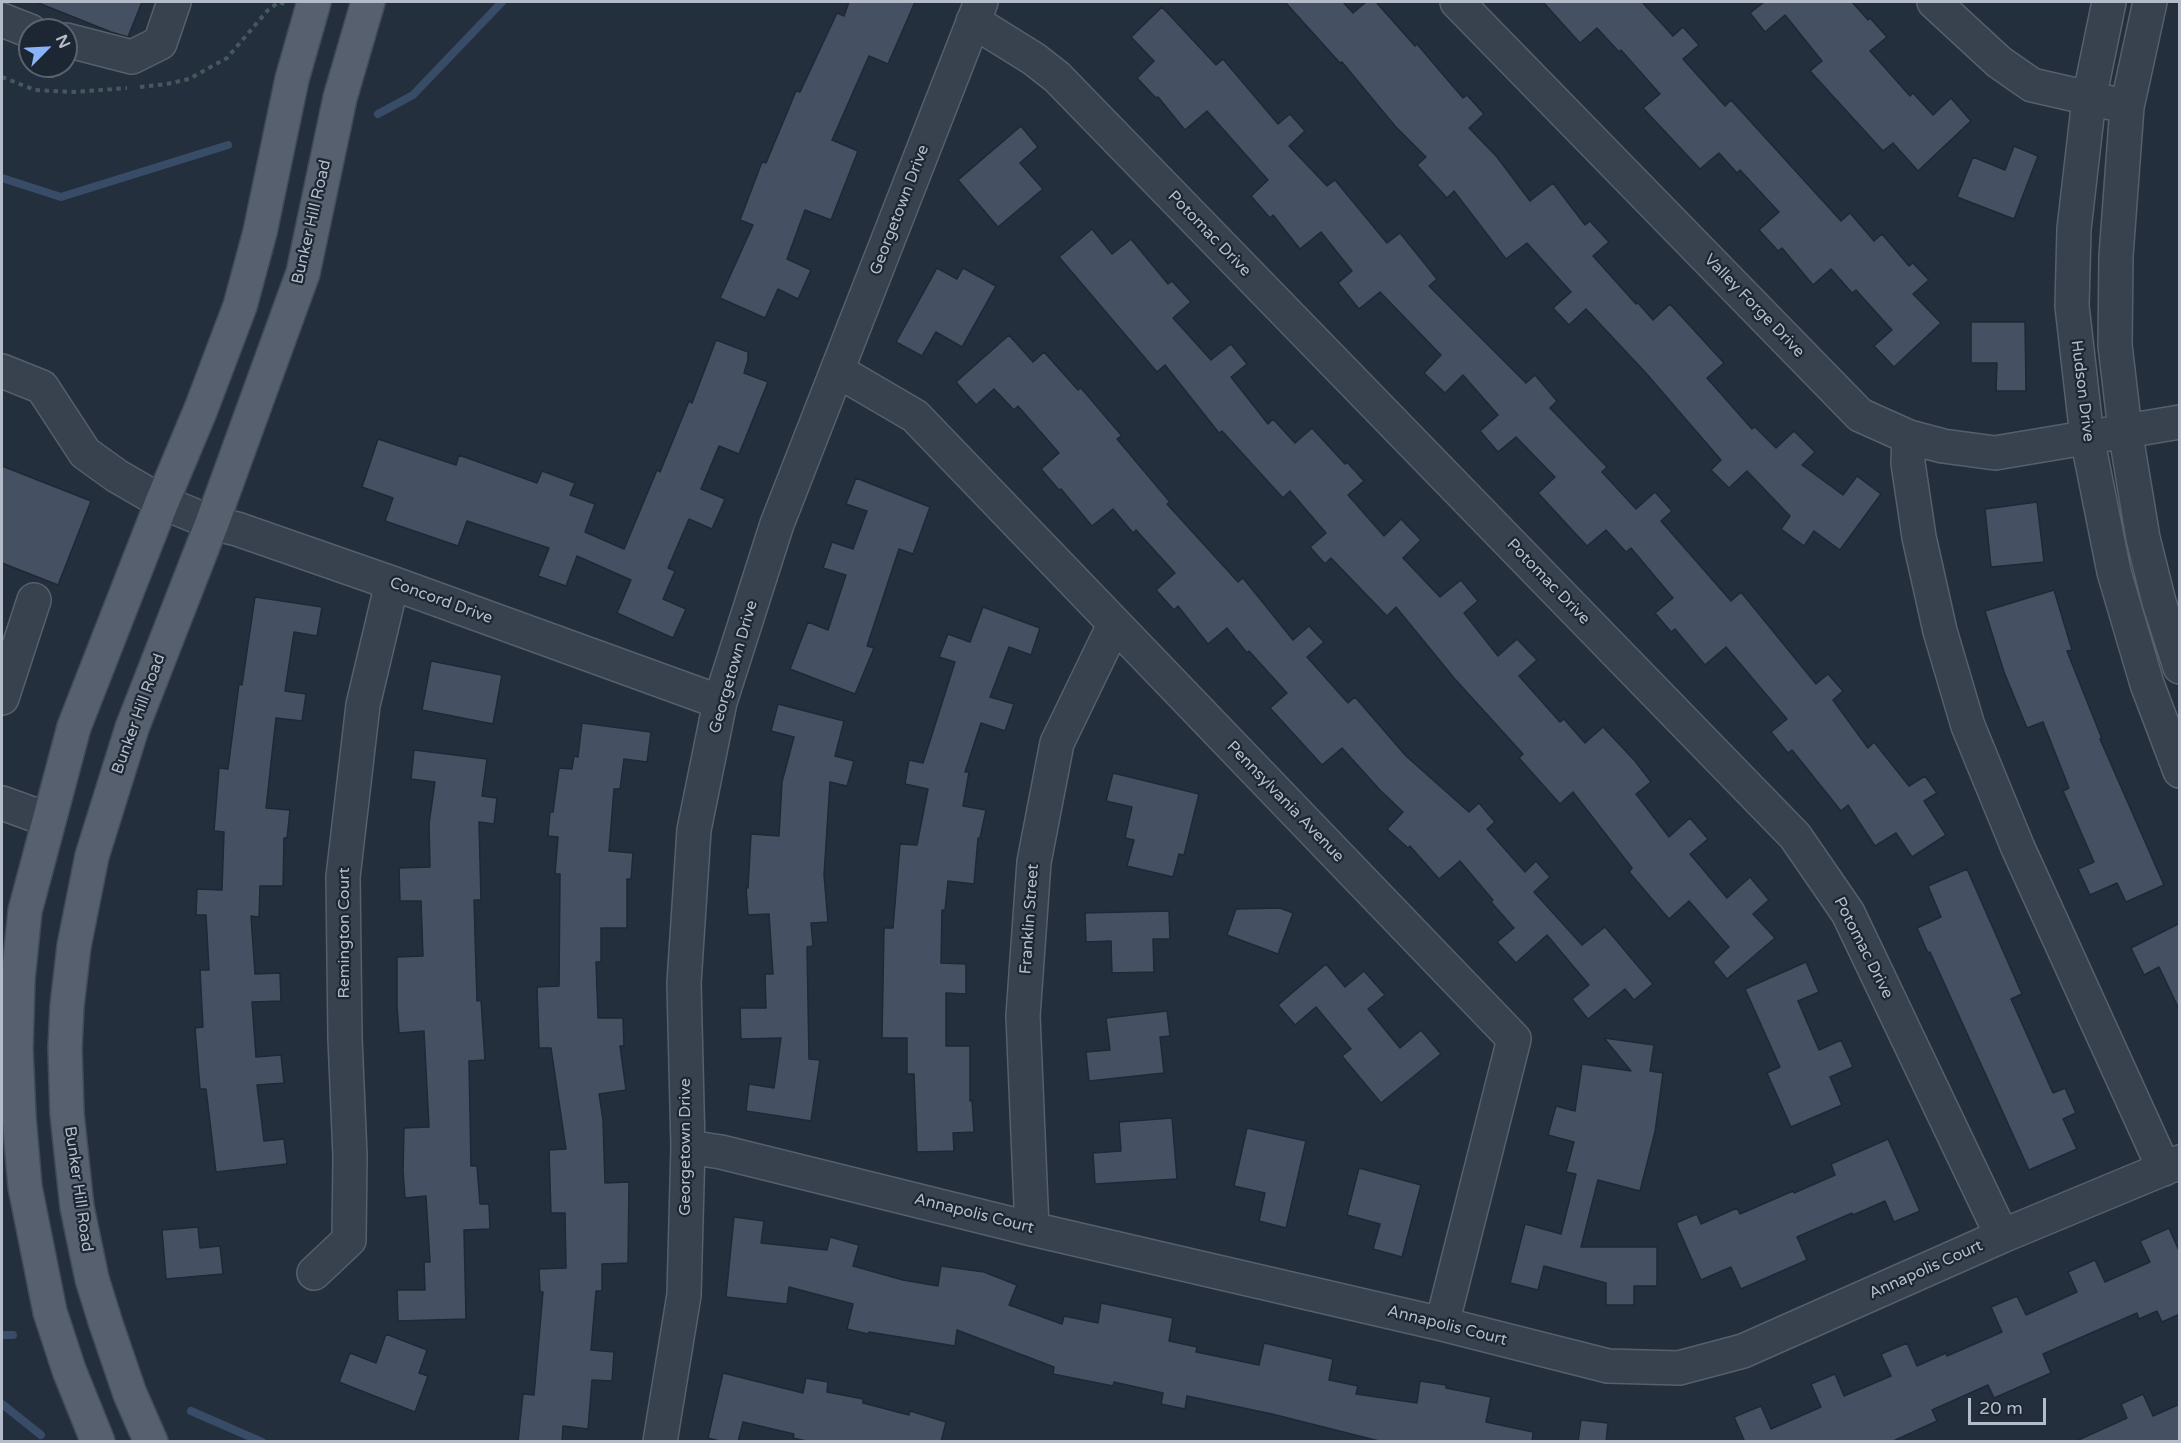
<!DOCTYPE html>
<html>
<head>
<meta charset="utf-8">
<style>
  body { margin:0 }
  #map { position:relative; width:2181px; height:1443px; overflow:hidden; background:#242f3e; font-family:"Varela Round",sans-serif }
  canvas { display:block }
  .frame { position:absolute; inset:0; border:3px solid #b4bcc9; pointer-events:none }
  .north { position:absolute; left:18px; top:18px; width:60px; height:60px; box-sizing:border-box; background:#1d2633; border:2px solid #59626f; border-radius:50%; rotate:66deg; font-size:16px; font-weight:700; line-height:24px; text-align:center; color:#b4bcc9 }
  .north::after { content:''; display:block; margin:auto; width:21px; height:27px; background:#8ab4f8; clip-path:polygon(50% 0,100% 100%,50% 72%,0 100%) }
  .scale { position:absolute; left:1968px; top:1398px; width:78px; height:27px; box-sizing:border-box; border:3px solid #b4bcc9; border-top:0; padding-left:8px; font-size:18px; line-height:21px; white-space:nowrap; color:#b4bcc9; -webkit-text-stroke:4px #1d2633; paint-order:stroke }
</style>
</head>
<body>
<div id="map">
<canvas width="2181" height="1443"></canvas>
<div class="frame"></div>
<div class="north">N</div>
<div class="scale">20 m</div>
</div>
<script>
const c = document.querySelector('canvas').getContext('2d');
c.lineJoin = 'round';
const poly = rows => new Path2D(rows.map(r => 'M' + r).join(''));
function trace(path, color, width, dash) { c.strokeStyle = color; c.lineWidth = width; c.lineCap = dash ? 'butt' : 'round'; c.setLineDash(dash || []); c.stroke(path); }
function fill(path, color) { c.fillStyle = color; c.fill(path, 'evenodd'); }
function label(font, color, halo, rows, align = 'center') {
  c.font = font + ' "Varela Round",sans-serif'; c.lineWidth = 4.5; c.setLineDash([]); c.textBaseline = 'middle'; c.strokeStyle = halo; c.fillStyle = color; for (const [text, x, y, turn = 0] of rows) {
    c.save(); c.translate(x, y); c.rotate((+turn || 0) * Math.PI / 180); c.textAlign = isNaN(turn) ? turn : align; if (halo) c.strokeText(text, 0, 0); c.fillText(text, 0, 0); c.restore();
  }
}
const stream = poly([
  [378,114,413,95,502,2],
  [2,178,61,197,228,145],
  [2,1335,13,1335],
  [2,1404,41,1435],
  [191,1411,262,1442]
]);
const building = poly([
  [36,2,142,2,128,37,111,32,36,2],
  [849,2,915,2,888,64,869,56,832,140,858,151,831,220,805,210,787,259,811,270,798,299,778,289,765,318,720,298,753,225,740,220,762,162,766,163,796,91,800,92,837,13,844,16,849,2],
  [1285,2,1343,2,1353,13,1366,2,1376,2,1415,46,1417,44,1463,98,1467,95,1484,114,1469,128,1497,157,1530,201,1553,183,1585,225,1590,221,1609,242,1593,256,1636,304,1638,303,1653,320,1670,304,1724,363,1707,378,1752,429,1755,427,1776,448,1794,431,1815,452,1802,465,1843,495,1857,476,1881,494,1840,550,1814,531,1804,546,1781,529,1790,516,1747,471,1729,488,1711,470,1721,460,1645,372,1586,309,1569,325,1553,308,1571,292,1527,243,1506,259,1454,191,1447,198,1417,165,1426,157,1395,126,1342,62,1340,63,1285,2],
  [1543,2,1642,2,1673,36,1683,27,1699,45,1683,59,1725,106,1731,100,1841,221,1850,213,1874,241,1882,234,1909,266,1913,263,1929,280,1913,294,1941,323,1894,367,1874,346,1892,330,1856,290,1852,293,1831,269,1813,285,1782,248,1778,251,1759,230,1779,212,1740,170,1737,173,1719,153,1700,169,1643,108,1660,94,1621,50,1619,52,1597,28,1580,43,1543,2],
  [1764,2,1852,2,1868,20,1870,18,1887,37,1870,51,1910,96,1913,93,1933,115,1951,98,1971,121,1918,171,1893,143,1883,151,1810,71,1822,61,1785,15,1765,32,1750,13,1764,2],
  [1162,7,1216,65,1223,59,1278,124,1290,114,1305,131,1289,146,1327,186,1335,180,1387,243,1400,233,1437,279,1429,286,1526,383,1535,375,1557,401,1550,408,1607,467,1602,472,1636,509,1655,492,1672,511,1661,521,1731,601,1741,592,1816,684,1828,674,1843,691,1833,700,1868,748,1874,742,1909,786,1925,776,1937,793,1924,801,1946,835,1912,857,1896,833,1875,846,1848,805,1841,811,1792,750,1788,753,1771,732,1787,719,1726,647,1705,665,1675,629,1671,632,1655,613,1673,598,1631,548,1626,552,1606,530,1587,546,1538,493,1555,477,1516,437,1498,452,1480,431,1498,415,1463,375,1445,393,1424,373,1441,355,1380,292,1359,309,1338,283,1352,271,1321,232,1300,249,1273,215,1270,218,1251,196,1268,180,1207,111,1185,130,1158,97,1156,98,1137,78,1154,61,1131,37,1162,7],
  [1021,126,1038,147,1020,163,1043,189,998,227,958,180,1021,126],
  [2014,146,2038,156,2014,219,1957,197,1973,157,2005,170,2014,146],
  [1092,229,1112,254,1131,239,1168,284,1172,281,1191,302,1173,318,1211,360,1231,344,1247,364,1231,377,1268,424,1273,419,1295,443,1312,428,1345,464,1347,462,1364,481,1348,495,1384,536,1401,519,1421,540,1403,558,1440,597,1461,580,1478,601,1464,613,1498,656,1517,639,1537,660,1519,676,1560,722,1564,719,1585,743,1603,727,1635,761,1651,782,1636,794,1669,837,1690,818,1708,839,1690,854,1727,898,1750,877,1769,900,1753,914,1775,938,1727,979,1713,962,1729,947,1689,901,1669,919,1629,872,1632,868,1573,792,1560,804,1519,758,1523,754,1454,678,1396,607,1387,616,1331,558,1325,564,1310,547,1326,533,1290,491,1283,498,1222,431,1219,433,1165,365,1157,372,1059,257,1092,229],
  [937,268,957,279,963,268,996,286,962,347,936,332,922,356,896,342,937,268],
  [1971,322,2025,322,2026,391,1996,391,1997,363,1971,363,1971,322],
  [1009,335,1033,362,1044,352,1078,390,1081,388,1122,436,1117,439,1170,502,1167,504,1238,582,1243,578,1293,640,1309,626,1324,642,1307,657,1348,703,1355,697,1406,756,1469,812,1479,803,1495,822,1487,829,1525,872,1536,861,1550,877,1534,892,1582,945,1605,927,1653,984,1634,1000,1625,989,1588,1019,1572,999,1589,985,1547,935,1516,963,1497,942,1514,928,1491,902,1493,900,1460,861,1439,879,1410,846,1408,848,1387,829,1403,812,1380,790,1342,748,1322,765,1270,708,1287,693,1249,651,1247,653,1227,628,1208,644,1178,606,1174,610,1156,590,1175,573,1136,530,1133,533,1113,509,1092,526,1061,489,1059,490,1041,469,1059,453,1018,406,1014,410,994,389,976,405,956,382,1009,335],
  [716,340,748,352,748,360,744,373,768,382,739,454,719,446,701,489,725,499,712,529,689,519,668,568,675,571,663,599,686,609,673,638,617,613,631,580,577,556,566,586,538,576,549,548,467,521,458,546,385,521,393,498,362,487,378,439,456,465,459,455,537,483,542,471,575,483,570,495,595,504,585,532,624,549,657,470,660,472,689,401,692,403,716,340],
  [2,466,91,501,58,585,2,563,2,466],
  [856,478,930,507,913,554,899,549,867,646,874,648,855,694,790,669,808,622,828,630,846,575,823,568,832,542,853,549,867,511,846,504,856,478],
  [2037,502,2044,562,1991,567,1985,509,2037,502],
  [2054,590,2072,650,2067,651,2102,739,2100,739,2164,885,2126,902,2117,883,2090,895,2078,869,2094,862,2063,791,2069,788,2043,722,2027,728,2004,672,1985,611,2054,590],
  [255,597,322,607,317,636,294,632,285,691,306,694,302,721,276,718,266,808,290,810,287,838,284,838,283,886,260,886,259,917,251,916,255,974,280,973,281,1001,252,1002,256,1057,281,1055,284,1083,257,1085,264,1141,284,1139,287,1164,216,1172,206,1089,200,1089,195,1028,203,1027,200,970,209,970,206,915,196,915,197,889,222,890,224,832,214,831,219,768,228,769,239,684,242,685,255,597],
  [983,607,1040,628,1031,655,1009,647,990,697,1014,704,1005,731,981,723,965,772,969,772,963,806,986,810,980,838,978,838,974,884,948,881,945,910,942,910,941,963,966,964,966,994,946,993,946,1046,970,1046,970,1101,972,1100,974,1132,953,1133,954,1151,917,1152,914,1074,907,1074,907,1038,882,1038,884,928,893,928,900,844,917,845,928,789,905,784,909,760,923,763,955,662,939,657,948,634,970,642,983,607],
  [431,661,502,675,493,724,422,710,431,661],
  [778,704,844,721,835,756,854,761,847,786,830,782,824,875,828,922,811,923,813,946,807,947,809,1059,820,1060,811,1121,746,1111,749,1084,774,1088,781,1038,741,1039,740,1008,766,1008,765,974,773,974,769,914,748,915,746,888,748,888,751,834,779,836,782,782,794,737,771,731,778,704],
  [582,723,651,732,647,762,624,759,620,789,614,789,609,851,633,853,631,879,627,879,627,928,601,928,601,962,596,962,598,1018,623,1018,624,1046,620,1046,626,1090,599,1094,603,1120,605,1183,629,1182,628,1263,602,1264,602,1291,596,1291,591,1350,614,1352,612,1381,592,1380,588,1429,563,1426,562,1442,518,1442,523,1394,534,1395,543,1292,540,1292,539,1269,566,1268,565,1213,551,1213,549,1150,566,1149,551,1048,539,1048,537,987,559,986,560,874,555,874,558,837,548,836,550,812,553,812,559,768,572,769,574,756,578,757,582,723],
  [414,750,487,759,482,796,497,798,494,824,479,822,481,900,474,900,477,1001,481,1000,485,1060,469,1061,471,1166,477,1166,480,1204,489,1204,490,1229,464,1230,466,1319,398,1321,397,1290,425,1290,424,1262,430,1262,426,1196,405,1198,403,1171,404,1128,429,1127,424,1031,399,1033,397,1005,397,957,423,956,421,901,400,901,399,868,430,867,429,824,435,782,411,779,414,750],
  [1113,773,1199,794,1184,855,1179,854,1173,877,1127,866,1134,840,1125,838,1132,807,1106,801,1113,773],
  [1967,869,2022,994,2011,999,2053,1093,2065,1088,2076,1113,2063,1119,2077,1149,2029,1170,1930,952,1928,953,1917,928,1941,917,1928,886,1967,869],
  [1280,908,1293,913,1278,954,1227,935,1236,909,1280,908],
  [1169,911,1170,939,1153,939,1154,972,1112,973,1111,941,1086,942,1085,913,1169,911],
  [2180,923,2180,1011,2159,967,2144,975,2131,948,2180,923],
  [1806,962,1819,992,1798,1001,1819,1050,1841,1040,1853,1067,1830,1077,1842,1105,1791,1127,1767,1073,1780,1067,1745,989,1806,962],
  [1326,964,1345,987,1364,971,1385,995,1368,1009,1400,1048,1421,1030,1441,1054,1381,1103,1342,1056,1351,1049,1316,1007,1295,1025,1278,1005,1326,964],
  [1167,1011,1170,1036,1160,1037,1164,1073,1089,1081,1086,1052,1110,1050,1106,1018,1167,1011],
  [1604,1038,1654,1045,1650,1071,1663,1073,1655,1132,1640,1191,1598,1180,1581,1247,1657,1247,1657,1286,1634,1286,1634,1305,1606,1305,1606,1283,1544,1266,1538,1290,1510,1283,1525,1224,1561,1234,1576,1174,1566,1172,1574,1142,1548,1135,1556,1106,1575,1111,1582,1064,1631,1071,1604,1038],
  [1172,1118,1177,1179,1095,1184,1093,1153,1121,1151,1119,1122,1172,1118],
  [1247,1128,1306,1141,1286,1228,1259,1221,1265,1193,1234,1186,1247,1128],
  [1888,1139,1920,1211,1894,1222,1885,1201,1853,1215,1852,1213,1797,1237,1807,1260,1741,1289,1731,1267,1701,1280,1676,1223,1697,1214,1701,1224,1737,1208,1740,1214,1793,1191,1794,1193,1835,1175,1831,1164,1888,1139],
  [1359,1168,1421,1185,1402,1257,1373,1249,1380,1224,1347,1215,1359,1168],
  [734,1217,764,1221,761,1243,827,1250,830,1237,859,1245,853,1266,903,1280,938,1286,941,1266,984,1272,1017,1285,1009,1305,1062,1324,1064,1316,1098,1323,1101,1303,1173,1318,1169,1341,1197,1347,1196,1352,1259,1365,1264,1343,1333,1359,1329,1380,1358,1386,1356,1394,1417,1403,1420,1381,1446,1385,1446,1388,1491,1397,1486,1422,1533,1432,1532,1442,1383,1442,1272,1414,1187,1396,1185,1409,1161,1404,1163,1393,1114,1382,1113,1386,1053,1374,1054,1367,957,1330,955,1346,869,1332,868,1334,847,1329,853,1304,789,1287,787,1304,726,1297,734,1217],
  [198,1227,200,1248,220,1246,223,1274,166,1279,162,1230,198,1227],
  [2169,1228,2180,1253,2180,1314,2162,1322,2157,1311,2139,1319,2137,1313,2043,1354,2051,1373,1994,1398,1988,1385,1932,1410,1937,1421,1891,1442,1741,1442,1744,1440,1734,1417,1761,1406,1771,1429,1821,1407,1811,1384,1835,1374,1844,1396,1891,1376,1881,1354,1907,1343,1917,1366,1946,1353,1947,1356,2002,1332,1991,1307,2017,1296,2026,1315,2077,1292,2068,1272,2095,1260,2105,1282,2150,1262,2140,1241,2169,1228],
  [386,1334,427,1350,419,1373,428,1376,415,1412,339,1382,350,1353,376,1363,386,1334],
  [723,1373,803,1393,806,1378,828,1382,827,1392,863,1399,863,1403,909,1415,910,1411,946,1422,941,1442,811,1442,793,1438,794,1434,743,1422,738,1442,723,1442,708,1438,723,1373],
  [2143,1394,2153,1416,2180,1404,2180,1442,2074,1442,2127,1418,2121,1404,2143,1394],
  [1581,1420,1608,1423,1606,1442,1578,1442,1581,1420]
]);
const path = poly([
  [2,77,35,90,74,92,127,88],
  [140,87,167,84,189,79,227,58,268,10,279,2,285,4]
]);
const minor = poly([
  [1457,2,1860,415,1909,437,1943,446,1995,453,2180,422],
  [1934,2,1999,62,2032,85,2111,103],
  [2109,2,2089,99,2074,229,2072,306,2087,437,2114,572,2147,684,2180,771],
  [2150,2,2127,107,2116,256,2115,345,2125,430,2143,538,2159,602,2180,667],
  [2,20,30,31],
  [973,21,1034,59,1057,77,1795,836,1848,913,2002,1236],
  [66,40,132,57,160,43,174,2],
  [2,371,42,387,85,453,117,476,162,502,212,523,237,529,392,583,720,702],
  [838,371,915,416,1514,1039,1442,1324],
  [1909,437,1908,463,1919,537,1940,631,1968,726,2018,848,2164,1169],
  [2,698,34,600],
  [2,803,49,820],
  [688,1147,721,1152,1032,1229,1442,1324,1608,1366,1679,1368,1743,1351,2002,1236,2180,1162],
  [1032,1229,1023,1016,1034,862,1057,743,1114,625],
  [314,1273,349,1240,350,1156,345,1038,343,877,363,705,392,583],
  [660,1442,684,1295,688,1147,684,983,694,830,720,702,777,524,981,2]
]);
const major = poly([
  [98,1442,69,1370,50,1312,25,1187,19,1117,16,1049,18,979,25,911,74,727,162,502,201,409,240,306,260,232,292,79,314,2],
  [151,1442,130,1394,106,1324,92,1279,77,1207,67,1114,65,1048,67,1006,74,946,92,856,132,728,212,523,303,273,340,98,368,2]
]);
const streetNames = [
  ["Georgetown Drive",900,210,-69],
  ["Bunker Hill Road",312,222,-77],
  ["Potomac Drive",1209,234,46],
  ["Valley Forge Drive",1754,306,46],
  ["Hudson Drive",2082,391,83],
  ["Potomac Drive",1548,582,46],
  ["Concord Drive",441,601,20],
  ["Georgetown Drive",734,667,-74],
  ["Bunker Hill Road",139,714,-70],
  ["Pennsylvania Avenue",1285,802,46],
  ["Franklin Street",1030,919,-86],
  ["Remington Court",345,933,-90],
  ["Potomac Drive",1863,948,63],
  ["Georgetown Drive",686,1147,-90],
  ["Bunker Hill Road",78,1189,82],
  ["Annapolis Court",974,1214,14],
  ["Annapolis Court",1926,1270,-24],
  ["Annapolis Court",1447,1326,14]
];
trace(stream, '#394c67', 8);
fill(building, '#455162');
trace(building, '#1f2835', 1.5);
trace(minor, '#565f6c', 36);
trace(major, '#414a57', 36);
trace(path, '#44595c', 4, [4.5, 4.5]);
trace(minor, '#38414e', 33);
trace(major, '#56606e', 33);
label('16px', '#b4bcc9', '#1d2633', streetNames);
</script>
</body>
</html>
